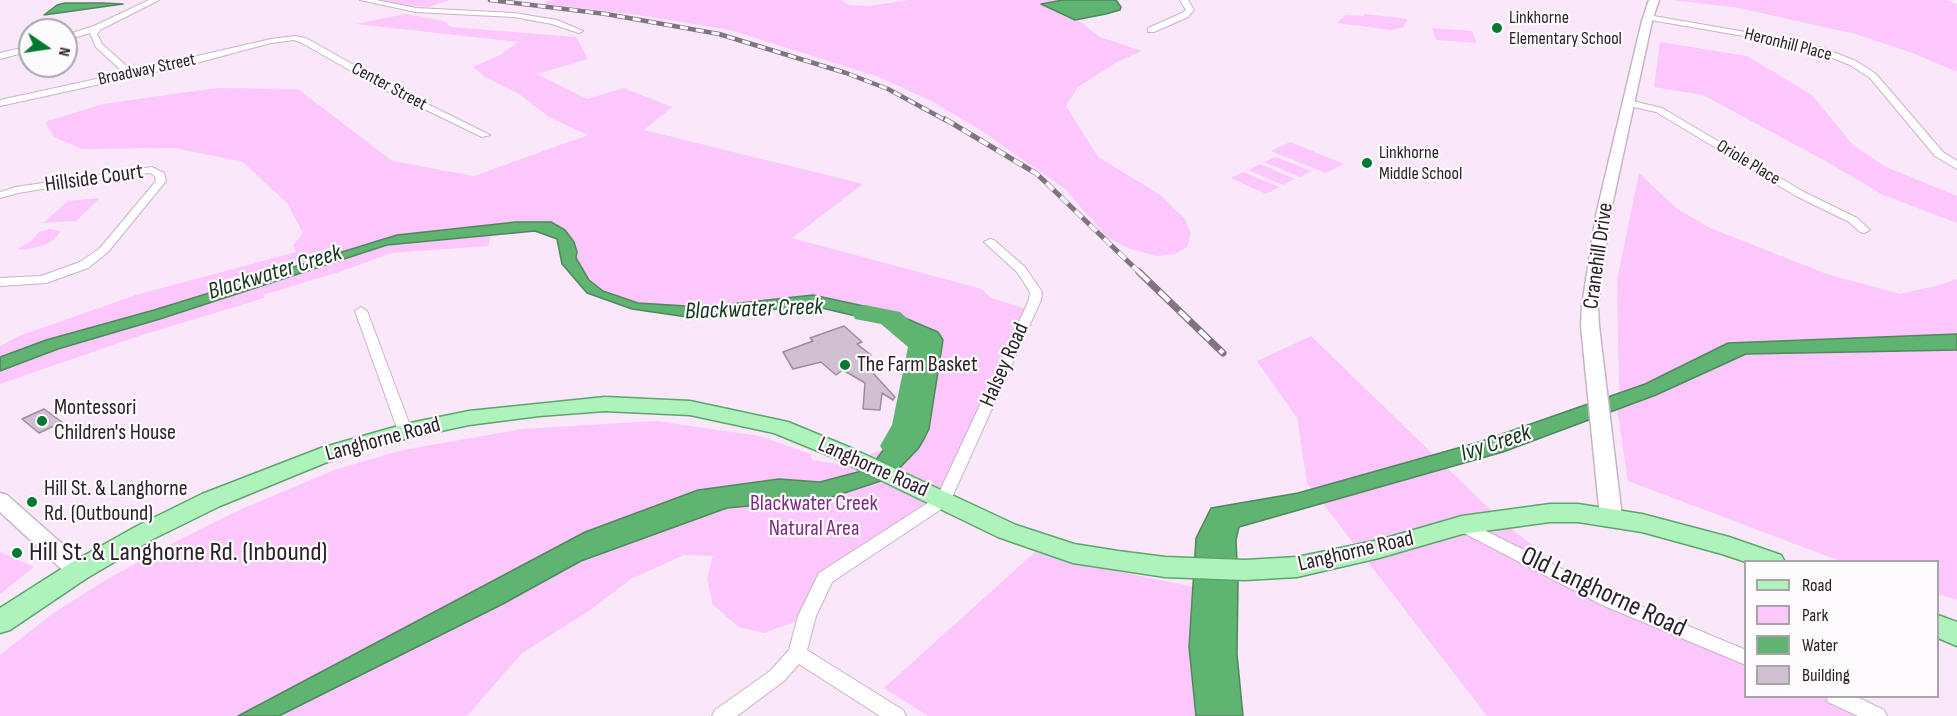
<!DOCTYPE html>
<html>
<head>
<meta charset="utf-8">
<style>
  body { margin:0 }
  #map { position:relative; width:1957px; height:716px; overflow:hidden; background:#fae8fa; font-family:"Sofia Sans Condensed",sans-serif }
  canvas { display:block }
  .legend { position:absolute; left:1744px; top:560px; width:195px; height:138px; box-sizing:border-box; background:#fefbfe; border:2px solid #a9a4a9; margin:0; padding:8px 10px; list-style:none; font-size:18px; color:#292229 }
  .legend li { display:flex; align-items:center; gap:12px; height:30px }
  .legend b { width:30px; border:2px solid #a9a4a9 }
  .north { position:absolute; left:18px; top:18px; width:60px; height:60px; box-sizing:border-box; background:#fefbfe; border:2px solid #a9a4a9; border-radius:50%; rotate:103deg; font-size:16px; font-weight:700; line-height:24px; text-align:center; color:#292229 }
  .north::after { content:''; display:block; margin:auto; width:21px; height:27px; background:#007a31; clip-path:polygon(50% 0,100% 100%,50% 72%,0 100%) }
</style>
</head>
<body>
<div id="map">
<canvas width="1957" height="716"></canvas>
<ul class="legend">
<li><b style="height:8px;background:#aef3bc"></b>Road</li>
<li><b style="height:16px;background:#fcc7fc"></b>Park</li>
<li><b style="height:16px;background:#5eb470"></b>Water</li>
<li><b style="height:16px;background:#d1c0d1"></b>Building</li>
</ul>
<div class="north">N</div>
</div>
<script>
const c = document.querySelector('canvas').getContext('2d');
c.lineJoin = 'round';
function fill(path, color) { c.fillStyle = color; c.fill(path, 'evenodd'); }
const poly = rows => new Path2D(rows.map(r => 'M' + r).join(''));
function trace(path, color, width, dash) { c.strokeStyle = color; c.lineWidth = width; c.lineCap = dash ? 'butt' : 'round'; c.setLineDash(dash || []); c.stroke(path); }
function label(font, color, halo, rows, align = 'center') {
  c.font = font + ' "Sofia Sans Condensed",sans-serif'; c.lineWidth = 4.5; c.setLineDash([]); c.textBaseline = 'middle'; c.strokeStyle = halo; c.fillStyle = color; for (const [text, x, y, turn = 0] of rows) {
    c.save(); c.translate(x, y); c.rotate((+turn || 0) * Math.PI / 180); c.textAlign = isNaN(turn) ? turn : align; if (halo) c.strokeText(text, 0, 0); c.fillText(text, 0, 0); c.restore();
  }
}
const green = poly([
  [370,0,450,0,428,7,378,3],
  [552,0,842,0,849,5,868,6,909,0,1063,0,1041,3,1067,18,1078,20,1100,37,1142,51,1117,62,1078,87,1066,106,1098,157,1159,194,1185,219,1191,234,1187,247,1175,254,1157,256,1130,249,1108,238,1065,189,979,129,931,101,879,77,730,30,639,15,546,4,545,2],
  [1673,0,1946,0,1957,4,1957,72,1912,53,1855,34,1739,8],
  [405,14,444,21,451,27,576,37,588,59,537,74,587,99,624,88,672,107,644,130,863,184,792,238,982,289,991,298,1030,310,943,500,825,577,798,614,795,622,764,633,739,627,713,605,707,579,713,556,684,555,631,579,589,611,522,653,467,716,0,716,0,655,52,614,99,584,161,549,235,512,334,470,403,450,522,429,656,421,760,436,810,454,812,460,844,465,886,448,906,418,922,345,899,326,813,306,687,317,632,309,587,293,562,264,557,239,535,231,491,236,488,246,392,253,339,272,263,295,264,298,136,337,0,384,0,346,19,336,136,295,296,252,293,246,303,233,287,203,243,162,175,148,82,149,54,137,45,122,103,104,217,88,298,89,392,161,474,176,588,135,549,117,519,94,485,77,473,67,500,55,518,42,356,24],
  [1365,14,1408,19,1402,28,1391,30,1337,23,1346,15,1363,16],
  [1432,28,1472,31,1477,43,1436,40],
  [1660,42,1747,56,1812,95,1853,145,1886,167,1957,196,1957,223,1883,195,1829,163,1703,95,1654,87],
  [1290,142,1344,164,1326,173,1271,151],
  [1276,157,1311,171,1300,177,1264,162],
  [1260,164,1295,179,1283,185,1248,170],
  [1243,172,1279,187,1266,194,1231,178],
  [1639,173,1676,208,1710,228,1827,274,1900,294,1935,286,1957,279,1957,334,1728,343,1645,384,1619,393,1617,280],
  [100,198,76,221,43,223,68,201],
  [50,229,61,231,54,240,44,245,26,250,17,249,31,241,39,232],
  [1311,336,1501,520,1580,585,1745,659,1746,696,1831,697,1876,716,1487,716,1307,483,1297,418,1257,361],
  [1957,350,1957,600,1938,594,1938,562,1840,561,1628,481,1617,409,1656,395,1746,354],
  [0,552,34,567,0,594],
  [1035,552,1081,564,1194,587,1189,647,1196,716,928,716,884,688]
]);
const water = poly([
  [1063,0,1116,0,1121,7,1120,10,1106,14,1075,20,1041,4,1063,0],
  [65,3,103,3,123,4,44,15,57,5,65,3],
  [516,222,551,222,565,230,574,242,577,252,576,258,589,280,603,291,638,303,686,306,722,305,813,295,891,312,938,332,943,340,929,429,924,439,918,449,890,478,826,499,727,508,581,561,501,605,279,716,238,716,585,532,698,490,779,479,820,482,869,469,902,425,919,393,924,341,907,328,813,306,687,317,632,309,587,293,562,264,557,239,535,231,387,245,160,319,58,349,0,371,0,357,46,340,154,310,397,235,516,222],
  [1957,334,1957,350,1746,354,1656,395,1503,452,1239,527,1236,540,1238,583,1237,654,1243,716,1196,716,1189,647,1196,538,1211,508,1298,493,1479,442,1645,384,1728,343,1957,334]
]);
const river = poly([
  [865,305,900,312,936,345,922,425,907,453,896,456,885,453,880,446,892,425,908,347,881,324,855,319,852,313,855,307,865,305]
]);
const building = poly([
  [844,326,862,342,857,344,871,355,861,360,895,397,893,400,882,393,880,410,863,409,865,383,843,370,836,375,821,362,793,369,783,352,813,341,810,338,844,326],
  [44,409,62,422,39,433,22,419,44,409]
]);
const street = poly([
  [149,0,159,0,100,30,97,34,102,44,132,71,271,39,294,36,306,38,389,85,490,135,482,137,383,89,300,42,294,40,271,43,196,63,0,106,0,100,124,73,96,47,90,33,66,40,66,35,94,26,149,0],
  [360,0,376,0,416,8,514,13,557,20,583,31,579,33,552,24,514,17,416,12,360,0],
  [1180,0,1188,0,1194,10,1188,17,1154,32,1148,32,1148,28,1182,13,1186,10,1180,0],
  [1648,15,1791,40,1826,49,1856,61,1876,74,1943,152,1957,161,1957,169,1935,156,1870,78,1850,65,1820,53,1790,44,1645,19,1644,17,1648,15],
  [30,46,30,51,0,59,0,53,30,46],
  [1628,100,1662,108,1804,192,1857,218,1870,230,1864,233,1860,232,1849,222,1796,196,1656,112,1625,105,1625,101,1628,100],
  [152,167,164,173,166,181,108,252,88,268,46,283,0,286,0,278,41,276,80,262,100,248,156,181,155,176,150,173,136,174,18,193,0,198,0,192,16,187,152,167],
  [990,239,994,240,1025,267,1042,292,1041,300,949,504,832,582,816,616,807,650,903,710,906,716,880,716,799,664,784,681,737,716,712,716,715,710,770,671,789,650,798,616,819,573,937,497,1029,300,1030,292,1017,272,984,242,990,239],
  [361,307,367,311,412,431,410,434,400,434,398,431,355,311,361,307],
  [1462,519,1614,595,1746,650,1746,665,1602,605,1456,529,1454,525,1456,521,1462,519],
  [1826,696,1855,696,1884,710,1887,716,1858,716,1828,702,1826,696]
]);
const secondary = poly([
  [1649,0,1659,0,1652,21,1610,215,1598,306,1599,326,1622,517,1619,522,1611,525,1603,522,1600,517,1581,326,1582,306,1596,215,1642,21,1649,0],
  [0,493,7,495,86,565,89,571,86,577,78,579,70,577,0,512,0,493]
]);
const primary = poly([
  [605,397,690,401,788,422,851,448,1016,525,1074,544,1118,551,1165,557,1245,560,1297,557,1379,540,1462,516,1550,504,1578,504,1642,514,1729,537,1781,555,1785,562,1746,562,1722,554,1642,532,1578,522,1550,522,1462,534,1379,558,1297,577,1245,580,1165,577,1073,563,998,537,835,458,774,433,690,415,605,411,539,416,469,425,408,438,337,458,220,506,155,538,87,578,10,630,0,633,0,608,69,564,137,526,202,494,321,448,405,424,469,411,605,397],
  [1938,615,1957,622,1957,646,1938,638,1938,615]
]);
const railFar2 = poly([
  [490,0,606,14,719,34,846,73,888,89,947,121]
]);
const railFar1 = poly([
  [945,119,1037,174,1141,274]
]);
const rail = poly([
  [1139,272,1223,353]
]);
const markers = [
  [1497,28,6,"#007a31"],
  [1367,163,6,"#007a31"],
  [845,365,6,"#007a31"],
  [42,421,6,"#007a31"],
  [32,502,6,"#007a31"],
  [17,553,6,"#007a31"]
];
const farPoinames = [
  ["Linkhorne",1509,18],
  ["Elementary School",1509,39],
  ["Linkhorne",1379,153],
  ["Middle School",1379,174]
];
const farStreetnames = [
  ["Heronhill Place",1788,45,14],
  ["Broadway Street",147,70,-12],
  ["Center Street",389,87,28],
  ["Oriole Place",1748,163,31]
];
const streetNames = [
  ["Hillside Court",94,179,-8],
  ["Cranehill Drive",1599,256,-82],
  ["Halsey Road",1005,365,-66],
  ["Langhorne Road",383,440,-15],
  ["Langhorne Road",873,468,24],
  ["Langhorne Road",1356,552,-13]
];
const poiNames = [
  ["The Farm Basket",857,365],
  ["Montessori",54,408],
  ["Children's House",54,433],
  ["Hill St. & Langhorne",44,489],
  ["Rd. (Outbound)",44,514]
];
const parkNames = [
  ["Blackwater Creek",814,504],
  ["Natural Area",814,529]
];
const waterNames = [
  ["Blackwater Creek",275,273,-17],
  ["Blackwater Creek",754,310,-2],
  ["Ivy Creek",1496,444,-18]
];
const nearPoinames = [
  ["Hill St. & Langhorne Rd. (Inbound)",29,553]
];
const nearStreetnames = [
  ["Old Langhorne Road",1603,593,25]
];
fill(green, '#fcc7fc');
fill(water, '#5eb470');
trace(water, '#4e885b', 1.5);
fill(river, '#5eb470');
fill(building, '#d1c0d1');
trace(building, '#9e8d9e', 1.5);
trace(street, '#c7b5c6', 2);
trace(secondary, '#c7b5c6', 3);
trace(primary, '#5ca56c', 3);
fill(street, '#fff');
fill(secondary, '#fff');
fill(primary, '#aef3bc');
trace(railFar2, '#7f747f', 4.5);
trace(railFar1, '#7f747f', 5);
trace(rail, '#7f747f', 7);
trace(railFar2, '#fefbfe', 3, [8]);
trace(railFar1, '#fefbfe', 4, [10]);
trace(rail, '#fefbfe', 4.5, [14]);
for (const [x, y, r, color] of markers) { const dot = new Path2D(); dot.arc(x, y, r, 0, 2 * Math.PI); c.fillStyle = color; c.fill(dot); trace(dot, '#fefbfe', 2); }
label('18px', '#292229', '#fefbfe', farPoinames, 'left');
label('18px', '#292229', '#fefbfe', farStreetnames);
label('22px', '#292229', '#fefbfe', streetNames);
label('22px', '#292229', '#fefbfe', poiNames, 'left');
label('22px', '#802b83', '#fefbfe', parkNames);
label('italic 24px', '#13371b', '#fefbfe', waterNames);
label('27px', '#292229', '#fefbfe', nearPoinames, 'left');
label('27px', '#292229', '#fefbfe', nearStreetnames);
</script>
</body>
</html>
